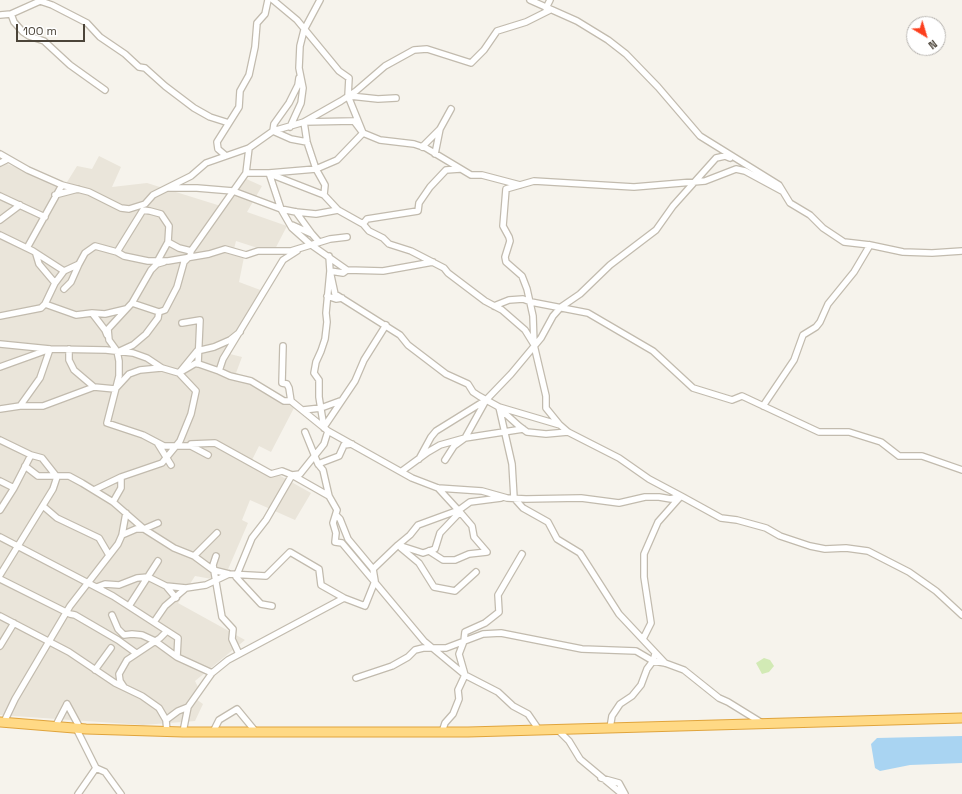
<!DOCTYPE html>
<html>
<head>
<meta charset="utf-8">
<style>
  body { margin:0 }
  #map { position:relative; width:962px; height:794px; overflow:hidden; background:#f6f3ec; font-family:"Space Grotesk",sans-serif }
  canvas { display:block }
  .north { position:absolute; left:906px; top:16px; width:40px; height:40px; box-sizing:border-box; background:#fff; border:1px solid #b7b4b0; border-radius:50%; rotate:142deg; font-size:11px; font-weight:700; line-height:16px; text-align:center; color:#4b4439 }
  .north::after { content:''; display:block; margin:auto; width:14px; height:18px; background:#fc3f1d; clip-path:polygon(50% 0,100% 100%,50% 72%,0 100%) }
  .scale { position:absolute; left:16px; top:24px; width:69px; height:18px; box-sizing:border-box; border:2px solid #4b4439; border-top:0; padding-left:5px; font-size:12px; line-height:14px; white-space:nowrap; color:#4b4439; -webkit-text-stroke:3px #fff; paint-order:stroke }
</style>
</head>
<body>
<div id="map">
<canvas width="962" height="794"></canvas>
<div class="north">N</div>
<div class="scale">100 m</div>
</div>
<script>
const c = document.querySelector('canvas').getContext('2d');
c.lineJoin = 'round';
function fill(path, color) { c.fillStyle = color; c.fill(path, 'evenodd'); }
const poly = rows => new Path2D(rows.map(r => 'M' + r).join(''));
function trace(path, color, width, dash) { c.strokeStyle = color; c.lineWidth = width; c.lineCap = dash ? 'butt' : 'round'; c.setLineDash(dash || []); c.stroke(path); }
const residential = poly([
  [99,156,121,167,112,187,147,183,224,207,242,177,262,186,247,212,287,226,273,253,236,241,233,253,244,257,239,282,263,291,248,325,240,325,230,354,242,357,236,373,256,381,295,406,271,452,259,446,252,460,311,493,295,520,250,500,242,520,248,523,223,581,195,576,178,603,245,640,195,681,198,687,193,697,203,704,195,721,143,725,0,715,0,161,64,187,77,166,92,169]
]);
const green = poly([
  [764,658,770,660,774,666,769,672,762,674,756,663]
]);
const water = poly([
  [962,736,962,763,910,765,880,771,875,768,871,744,877,738]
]);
const minor = poly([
  [273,0,297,20,339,71,349,78,348,96,363,133,380,140,414,144,426,148,471,175,482,175,520,185],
  [530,0,577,21,608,40,626,54,658,87,700,136,779,185,790,203,810,215,823,228,844,242,870,245,903,252,932,253,962,251],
  [546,8,550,0],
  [11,14,14,22,23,32,29,36,44,41,70,65,105,90],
  [0,15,11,14,40,1,52,5,87,23,100,37,125,54,139,67,145,68,165,86,194,108,210,117,229,123],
  [299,78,298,85,289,103,274,124,273,131,291,139,307,142],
  [350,96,378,99,396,98],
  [290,127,301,103,303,88,299,68,300,46,304,30,320,0],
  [422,147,440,129,451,109],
  [0,154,28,170,62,185,89,192,121,208,129,209,145,204,153,195,191,176,206,163,249,148,273,131,304,122,341,101,356,91,385,66,414,50,427,49,471,63,484,50,497,31,526,22,550,10],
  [435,154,440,129],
  [225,155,218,149,217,142,239,107,240,91,249,75,255,47,257,23,265,14,268,0],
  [0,163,6,160],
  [246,173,249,148],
  [269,173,281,209,292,228,310,244,347,270,343,273,330,271,335,294,400,335,408,345,446,374,468,384,473,392,479,396,499,407,560,425,568,432,619,458,649,479,681,496,658,522,644,554,644,577,651,623,643,639],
  [270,174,324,195,338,210,363,224,369,231,383,238,389,244,411,251,444,268,448,273,485,301,502,310,525,330,533,343],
  [169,188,197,188,233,191,281,209,296,212,316,214,338,210],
  [55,195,78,189],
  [0,196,45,217],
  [296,212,312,234],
  [0,220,20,205],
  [363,224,367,219,418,211,419,203,430,187,446,170,460,169],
  [292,225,312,234,319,242],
  [0,235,33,251,64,271],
  [168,242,179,248,191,251],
  [27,248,62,185],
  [117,252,143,210,150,211,161,214,169,226,168,242,157,262],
  [36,254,39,264,55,283],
  [164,262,157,264,151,270,132,303,108,329,109,340,117,351,119,361,119,376,107,423,143,435,164,446,191,446,208,455],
  [347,270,383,271,433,262],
  [64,289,71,282,79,264],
  [327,296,336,299,342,298],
  [132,303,159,312,165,310,177,287,184,262,190,256,191,251,246,173,269,173,316,169,337,160,363,133,354,121,304,122,307,142,316,169,325,185,324,195],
  [45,304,76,315,92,313,105,330,107,335],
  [494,306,509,300,523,299,531,302,588,313,653,351,693,388,732,400,742,396,819,432,849,432,881,442,899,456,922,456,962,470],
  [92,313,105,314,126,309],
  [0,316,41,308,45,304,55,283,64,271,79,264,85,253,95,246,117,252,124,256,148,261,168,261,209,254,225,249,246,255,258,251,291,251,330,239,347,237],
  [182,323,200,320,198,364],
  [0,344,50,349,106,350,133,353,147,358,162,368,179,373,196,363,219,371,230,376,251,381,284,401,291,401,328,431,412,478,438,488,482,491,507,498,526,499,581,498,619,503,645,497,659,497,671,499,681,496,721,518,737,520,766,528,780,536,810,546,825,549,846,548,868,551,909,572,936,591,962,615],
  [283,346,282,383,287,384,289,388,291,401],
  [69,349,69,360,74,370,94,387],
  [120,351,133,345,146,334,158,318,159,312],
  [0,367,50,349,40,378,20,406,0,409],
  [219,371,223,359,283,260,297,251],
  [117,387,129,374,140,370,161,368],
  [20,406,43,406,94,387,115,389],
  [763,406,794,360,803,335,816,327,820,322,828,304,854,272,870,245],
  [499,407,512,464,514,498,523,508,548,522,557,539,580,553,619,614,665,663],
  [499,408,519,426,527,432,546,434,568,432],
  [303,410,321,408,340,401],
  [559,424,546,408,546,396,534,345,533,316,527,289,522,276,506,262,505,257,510,241,509,237,503,226,506,189,534,181,634,187,705,181,736,169,745,171,782,191],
  [324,427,355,381,364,360,386,325],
  [324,428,319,397,319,380,314,373,316,362,321,351,325,339,327,322,326,313,330,271,329,256],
  [305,432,318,464,323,470,329,496,337,510,333,523,336,533,335,542,342,543,424,641,465,675,498,692,513,706,528,714,539,730],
  [0,440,31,455,14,488,0,510],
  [158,444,171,465],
  [191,446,191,444,215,443,271,474,282,471,292,475,300,474,324,444,328,431],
  [419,459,431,437,436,431,486,400,511,374,541,338,553,316,561,307,580,294,610,265,656,230,673,206,716,158,725,156,730,158],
  [445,460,454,446,465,438,485,402],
  [318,464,339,456,344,445,352,444],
  [25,466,38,476,69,476,82,483,113,502,144,529,174,548,194,556,213,570,229,574,266,576,290,552,319,569,321,585,344,598],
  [402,471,428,452,440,445,465,438,523,429],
  [0,481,14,488],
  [94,490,121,477],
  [113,502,121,488,121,477,162,463,180,441,191,414,196,391,179,373,197,351,214,347,230,340,240,332],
  [43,506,57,518,99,538,109,555],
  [336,515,340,519,348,539,373,569],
  [122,535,136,529,144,529,158,523],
  [0,537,113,596,178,638,177,657,212,673],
  [398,545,410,535,418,525,459,510,470,502,501,498],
  [401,548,419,563,434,587,455,591,476,572],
  [429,551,443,560,455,560,469,554,487,552,474,537,472,526,460,512],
  [194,556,217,533],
  [216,556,213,565,222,617,233,629,232,639,239,654],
  [0,575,53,489,57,477,42,458,31,455],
  [0,579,70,614,75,615,118,640,136,653],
  [166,586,176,598],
  [97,587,105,584,119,585,137,578,148,577,166,586,186,588],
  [129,606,158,561],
  [272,606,261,604,236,577,252,538,266,520,292,475,329,496],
  [112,615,118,629,124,635,132,634,142,635,155,641,177,657],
  [0,616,69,652,115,683,142,696,159,708,166,720,167,732],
  [154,622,165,606,186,588,206,585,229,574],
  [0,646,14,623],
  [95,670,111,648],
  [356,678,392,666,408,657,415,650,423,648,446,648,483,634,501,633,582,649,636,651,653,661,655,654],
  [124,687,120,681,119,674,127,660,160,638,166,632],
  [67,704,80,728],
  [166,720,178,711,188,707],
  [4,722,15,699,70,606,118,544,122,535,126,513],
  [55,727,67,704],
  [76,728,96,768,105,772,121,794],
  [610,728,612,716,620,704,632,696,641,685,647,669,653,661,665,663,684,670,719,698,728,702,762,723],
  [558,730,569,741,580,759,622,794],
  [183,732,188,707,212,673,228,660,344,598,365,606,375,581,373,569,398,545,423,553,435,549,440,533,460,512,438,488],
  [213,732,219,720,237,709,256,732],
  [442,732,445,723,453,714,459,699,458,690,465,675,459,654,464,641,465,632,485,623,499,612,498,595,522,554],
  [601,778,619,783,625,794],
  [78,794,96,768]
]);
const trunk = poly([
  [0,722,86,729,183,732,468,732,962,718]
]);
fill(residential, '#eae5da');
fill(green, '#d2eab5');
fill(water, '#a9d4f2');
trace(minor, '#c2bbae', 8);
trace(trunk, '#e0a43c', 11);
trace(minor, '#fff', 5.5);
trace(trunk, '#ffd985', 9);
</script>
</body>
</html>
